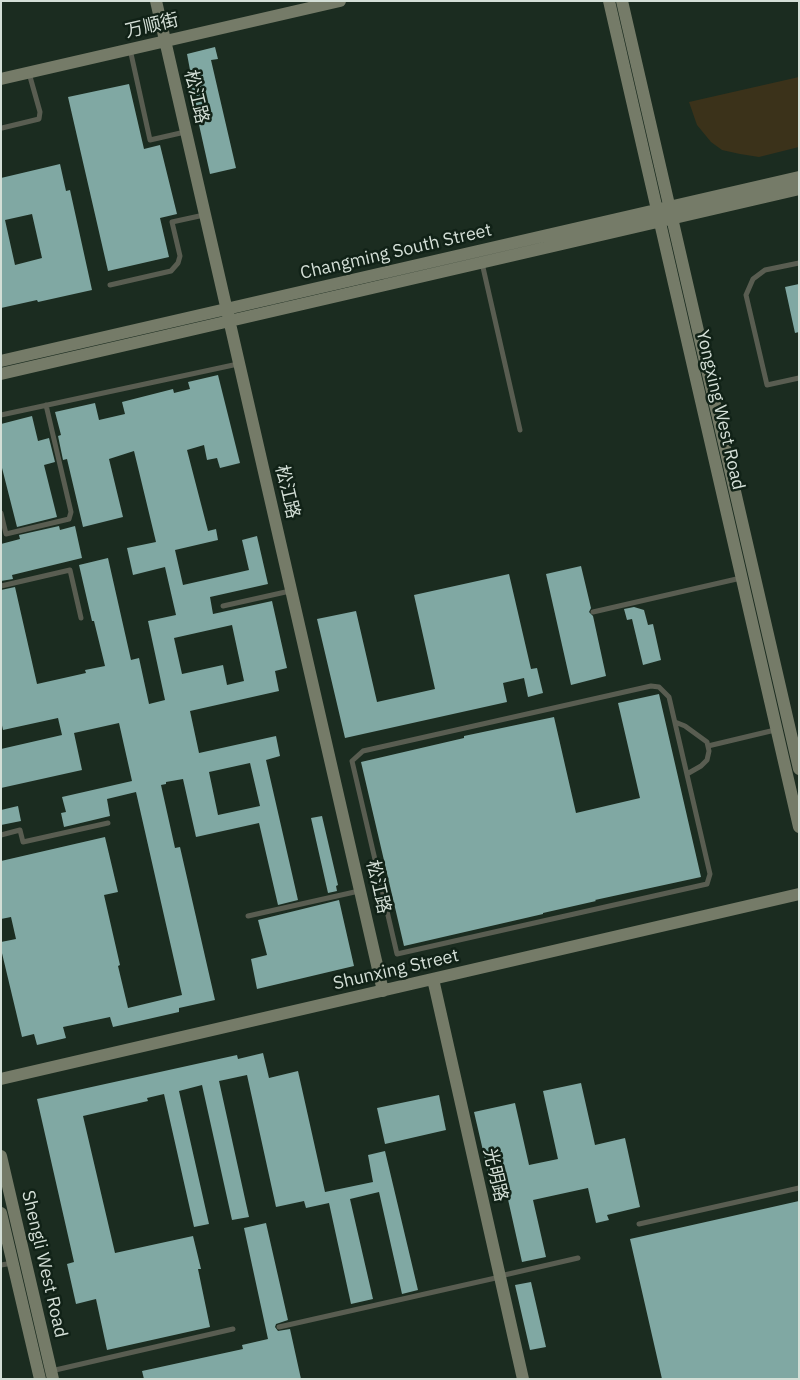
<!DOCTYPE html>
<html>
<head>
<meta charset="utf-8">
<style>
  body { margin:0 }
  #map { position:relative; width:800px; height:1380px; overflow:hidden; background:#1b2c20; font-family:"IBM Plex Sans",sans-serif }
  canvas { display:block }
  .frame { position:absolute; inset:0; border:2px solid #d4dfd7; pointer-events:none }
</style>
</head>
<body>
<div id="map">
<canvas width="800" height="1380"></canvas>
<div class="frame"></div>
</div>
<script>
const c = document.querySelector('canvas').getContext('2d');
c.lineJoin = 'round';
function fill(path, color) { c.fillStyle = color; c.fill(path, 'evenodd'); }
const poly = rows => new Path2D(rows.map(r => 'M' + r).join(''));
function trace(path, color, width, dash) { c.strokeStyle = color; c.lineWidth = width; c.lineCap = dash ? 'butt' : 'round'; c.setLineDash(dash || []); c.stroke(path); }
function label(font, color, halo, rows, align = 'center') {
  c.font = font + ' "IBM Plex Sans","Noto Sans SC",sans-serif'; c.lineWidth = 5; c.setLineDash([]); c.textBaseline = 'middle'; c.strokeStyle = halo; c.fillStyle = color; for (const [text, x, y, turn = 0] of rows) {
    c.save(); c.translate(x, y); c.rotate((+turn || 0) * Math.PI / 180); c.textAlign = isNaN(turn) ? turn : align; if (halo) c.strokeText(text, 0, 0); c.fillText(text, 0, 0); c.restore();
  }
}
const green = poly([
  [799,77,799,147,759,157,740,154,722,150,711,142,697,125,689,102]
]);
const building = poly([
  [215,47,218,59,211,60,236,168,210,174,187,71,190,70,187,54],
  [129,84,144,149,160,145,177,214,160,218,169,257,108,271,68,97],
  [60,164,66,191,70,190,92,290,38,302,37,300,1,308,1,178],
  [32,214,42,258,15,265,5,220],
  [799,284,799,332,795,333,785,287],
  [218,375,240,463,220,468,217,458,207,460,204,445,187,450,208,531,216,529,218,540,175,550,183,585,249,570,242,540,257,536,268,584,210,597,213,614,272,601,287,668,275,671,279,691,190,711,199,753,276,736,280,756,266,760,298,900,278,905,259,823,196,837,183,779,166,782,166,784,161,785,175,848,180,847,215,1000,179,1008,179,1012,113,1027,110,1017,63,1027,66,1038,37,1045,34,1034,22,1037,1,949,1,942,16,939,11,917,1,919,1,861,105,837,118,892,104,895,120,965,118,966,128,1008,182,995,136,792,107,799,110,816,64,827,61,813,66,812,62,797,132,781,119,723,74,733,82,770,1,788,1,749,62,735,58,718,3,730,1,721,1,590,15,587,37,684,86,673,85,670,105,666,94,621,92,621,79,565,108,558,131,660,139,658,149,704,165,700,148,621,176,615,165,567,133,575,127,548,156,542,134,451,109,459,123,517,83,527,67,459,63,460,58,436,61,435,55,412,95,403,99,420,125,414,122,402,173,389,174,393,190,389,188,382],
  [232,625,244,681,227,685,223,665,182,674,174,638],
  [250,763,260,806,218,815,209,772],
  [32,416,38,441,49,438,55,462,44,465,57,517,17,527,1,464,1,424],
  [59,526,60,530,75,526,82,558,12,575,13,579,1,581,1,544,20,539,19,535],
  [581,566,591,608,589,612,593,616,606,676,571,685,546,574],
  [509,574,531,669,537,668,543,693,528,697,524,678,503,683,507,702,345,738,317,619,356,611,377,702,435,689,414,595],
  [634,607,644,610,648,625,653,624,661,660,643,665,632,619,627,620,624,609],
  [659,694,701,877,595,900,596,901,543,913,543,914,404,946,361,762,464,738,464,736,554,717,576,813,640,798,618,703],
  [18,806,21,821,1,825,1,810],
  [322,816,338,885,336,886,337,891,328,893,311,818],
  [339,900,354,966,257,989,251,959,267,955,258,920],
  [263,1053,269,1078,298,1071,325,1192,373,1182,368,1155,385,1151,418,1290,402,1294,379,1192,350,1199,373,1299,351,1304,329,1203,306,1208,304,1201,276,1207,247,1075,219,1081,249,1217,232,1220,202,1085,179,1091,209,1224,194,1227,164,1094,147,1098,148,1101,83,1116,115,1253,193,1236,201,1269,198,1269,210,1327,107,1350,96,1299,76,1304,67,1264,74,1262,37,1099,237,1055,238,1059],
  [581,1083,595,1145,625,1138,640,1207,607,1215,609,1220,596,1223,588,1188,533,1200,546,1257,522,1262,505,1186,496,1188,492,1171,488,1172,474,1112,515,1103,529,1165,558,1159,543,1091],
  [439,1095,446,1130,385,1144,377,1108],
  [799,1201,799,1379,662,1379,630,1239],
  [266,1223,288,1320,276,1324,275,1327,278,1331,290,1329,301,1379,144,1379,142,1371,243,1349,242,1345,268,1339,244,1228],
  [531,1282,546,1347,530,1350,515,1285]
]);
const lane = poly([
  [130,49,150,140,185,132],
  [2,128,39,119,40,112,29,73],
  [482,263,520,430],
  [799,263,765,270,753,279,746,295,767,385,799,378],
  [110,285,171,271,178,263,180,256,172,222,204,215],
  [1,415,238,364],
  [1,513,6,534,69,519,71,512,46,405],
  [1,586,70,570,81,618],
  [223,606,290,591],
  [593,612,741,578],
  [651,686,659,687,669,697,710,874,707,884,397,954,352,761,363,751,651,686],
  [675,722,685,726,707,742,709,751,707,760,701,766,687,774],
  [708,746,775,730],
  [1,835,20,830,23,842,108,823],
  [248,916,359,891],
  [639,1224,799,1188],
  [1,1265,13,1263],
  [500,1276,578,1258],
  [279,1327,500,1277],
  [51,1371,233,1329]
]);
const secondary = poly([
  [156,1,383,991],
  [609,1,799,827],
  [622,1,799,769],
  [1,79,340,1],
  [1,361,799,177],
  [1,374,799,189],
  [433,979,523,1379],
  [1,1079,799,894],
  [1,1156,53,1379],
  [1,1213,40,1379]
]);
const streetNames = [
  ["万顺街",152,26,-13],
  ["松江路",196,97,77],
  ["Changming South Street",396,252,-13],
  ["Yongxing West Road",720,410,77],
  ["松江路",287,492,77],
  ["松江路",378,887,77],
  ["Shunxing Street",396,970,-13],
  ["光明路",495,1175,77],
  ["Shengli West Road",44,1264,77]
];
fill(green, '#3b321a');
fill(building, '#80a8a3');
trace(lane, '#595d51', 5);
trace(secondary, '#757b68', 12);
label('18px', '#d4dfd7', '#112217', streetNames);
</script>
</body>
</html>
